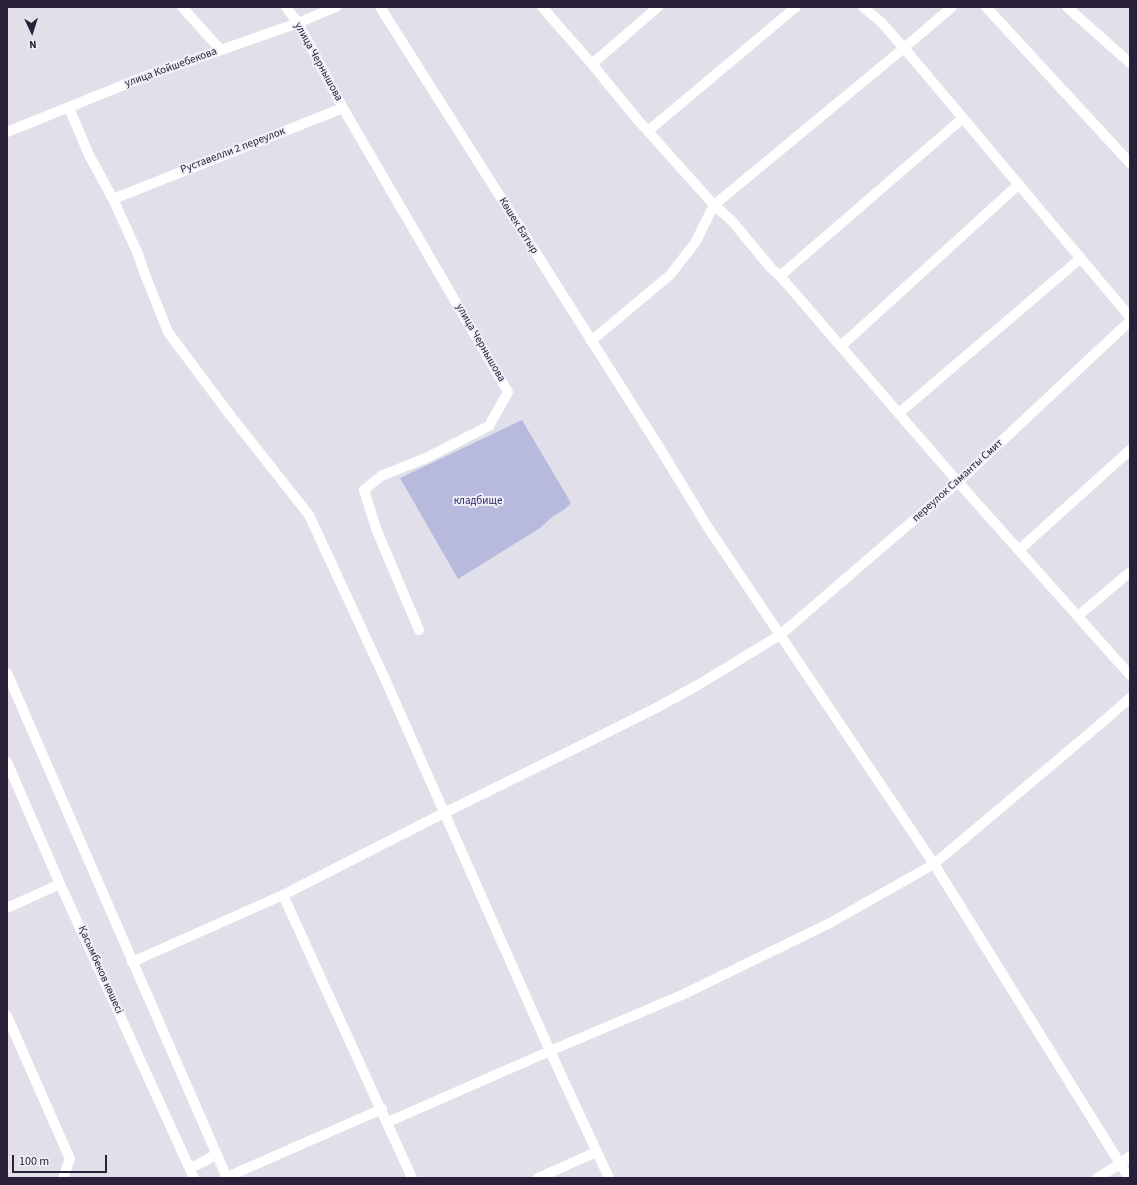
<!DOCTYPE html>
<html>
<head>
<meta charset="utf-8">
<style>
  body { margin:0 }
  #map { position:relative; width:1137px; height:1185px; overflow:hidden; background:#e1dfea; font-family:"Source Sans 3",sans-serif }
  canvas { display:block }
  .frame { position:absolute; inset:0; border:8px solid #2a203a; pointer-events:none }
  .north { position:absolute; left:12px; top:12px; width:40px; height:40px; -webkit-text-stroke:3px #f0eff7; paint-order:stroke; rotate:176deg; font-size:11px; font-weight:700; line-height:16px; text-align:center; color:#2a203a }
  .north::after { content:''; display:block; margin:auto; width:14px; height:18px; background:#2a203a; clip-path:polygon(50% 0,100% 100%,50% 72%,0 100%) }
  .scale { position:absolute; left:12px; top:1155px; width:95px; height:18px; box-sizing:border-box; border:2px solid #2a203a; border-top:0; padding-left:5px; font-size:12px; line-height:14px; white-space:nowrap; color:#2a203a; -webkit-text-stroke:3px #f0eff7; paint-order:stroke }
</style>
</head>
<body>
<div id="map">
<canvas width="1137" height="1185"></canvas>
<div class="frame"></div>
<div class="north">N</div>
<div class="scale">100 m</div>
</div>
<script>
const c = document.querySelector('canvas').getContext('2d');
c.lineJoin = 'round';
function fill(path, color) { c.fillStyle = color; c.fill(path, 'evenodd'); }
const poly = rows => new Path2D(rows.map(r => 'M' + r).join(''));
function trace(path, color, width, dash) { c.strokeStyle = color; c.lineWidth = width; c.lineCap = dash ? 'butt' : 'round'; c.setLineDash(dash || []); c.stroke(path); }
function label(font, color, halo, rows, align = 'center') {
  c.font = font + ' "Source Sans 3",sans-serif'; c.lineWidth = 4; c.setLineDash([]); c.textBaseline = 'middle'; c.strokeStyle = halo; c.fillStyle = color; for (const [text, x, y, turn = 0] of rows) {
    c.save(); c.translate(x, y); c.rotate((+turn || 0) * Math.PI / 180); c.textAlign = isNaN(turn) ? turn : align; if (halo) c.strokeText(text, 0, 0); c.fillText(text, 0, 0); c.restore();
  }
}
const green = poly([
  [522,420,571,503,565,509,552,517,540,528,458,579,400,478]
]);
const minor = poly([
  [182,7,221,50],
  [286,7,298,23,343,108,508,392,489,426,426,458,381,476,364,490,377,531,419,630],
  [380,7,659,447,709,529,934,864,1129,1178],
  [542,7,592,64,636,118,714,205,732,221,771,268,780,276,958,482,1130,675],
  [863,7,881,22,904,48,1130,317],
  [986,7,1130,163],
  [1067,7,1130,63],
  [592,64,658,7],
  [69,108,89,155,113,199,138,254,144,272,168,332,230,415,309,515,385,679,550,1051,609,1178],
  [648,131,796,7],
  [7,132,141,78,298,23,336,7],
  [113,199,343,108],
  [780,276,963,118],
  [591,341,670,275,695,243,714,205,904,48,952,7],
  [841,346,1019,184],
  [899,413,1081,258],
  [1019,550,1130,450],
  [1078,616,1130,572],
  [7,673,227,1178],
  [7,762,60,884,194,1178],
  [283,895,412,1178],
  [7,908,60,884],
  [132,962,283,895,444,813,572,750,656,708,698,685,780,635,958,482,1130,321],
  [7,1016,70,1159,63,1178],
  [388,1122,550,1051,682,995,830,923,934,864,1098,726,1130,698],
  [189,1167,197,1165,217,1154],
  [227,1177,382,1109],
  [538,1178,596,1152],
  [1097,1178,1120,1164,1130,1156]
]);
const streetNames = [
  ["улица Чернышова",318,62,61],
  ["улица Койшебекова",171,68,-20],
  ["Руставелли 2 переулок",233,151,-21],
  ["Көшек Батыр",518,226,58],
  ["улица Чернышова",480,343,60],
  ["переулок Саманты Смит",958,481,-42],
  ["Қасымбеков көшесі",100,970,66]
];
const parkNames = [
  ["кладбище",478,502]
];
fill(green, '#b7badc');
trace(minor, '#fff', 10);
label('11px', '#2a203a', '#f0eff7', streetNames);
label('11px', '#2d2a71', '#f0eff7', parkNames);
</script>
</body>
</html>
